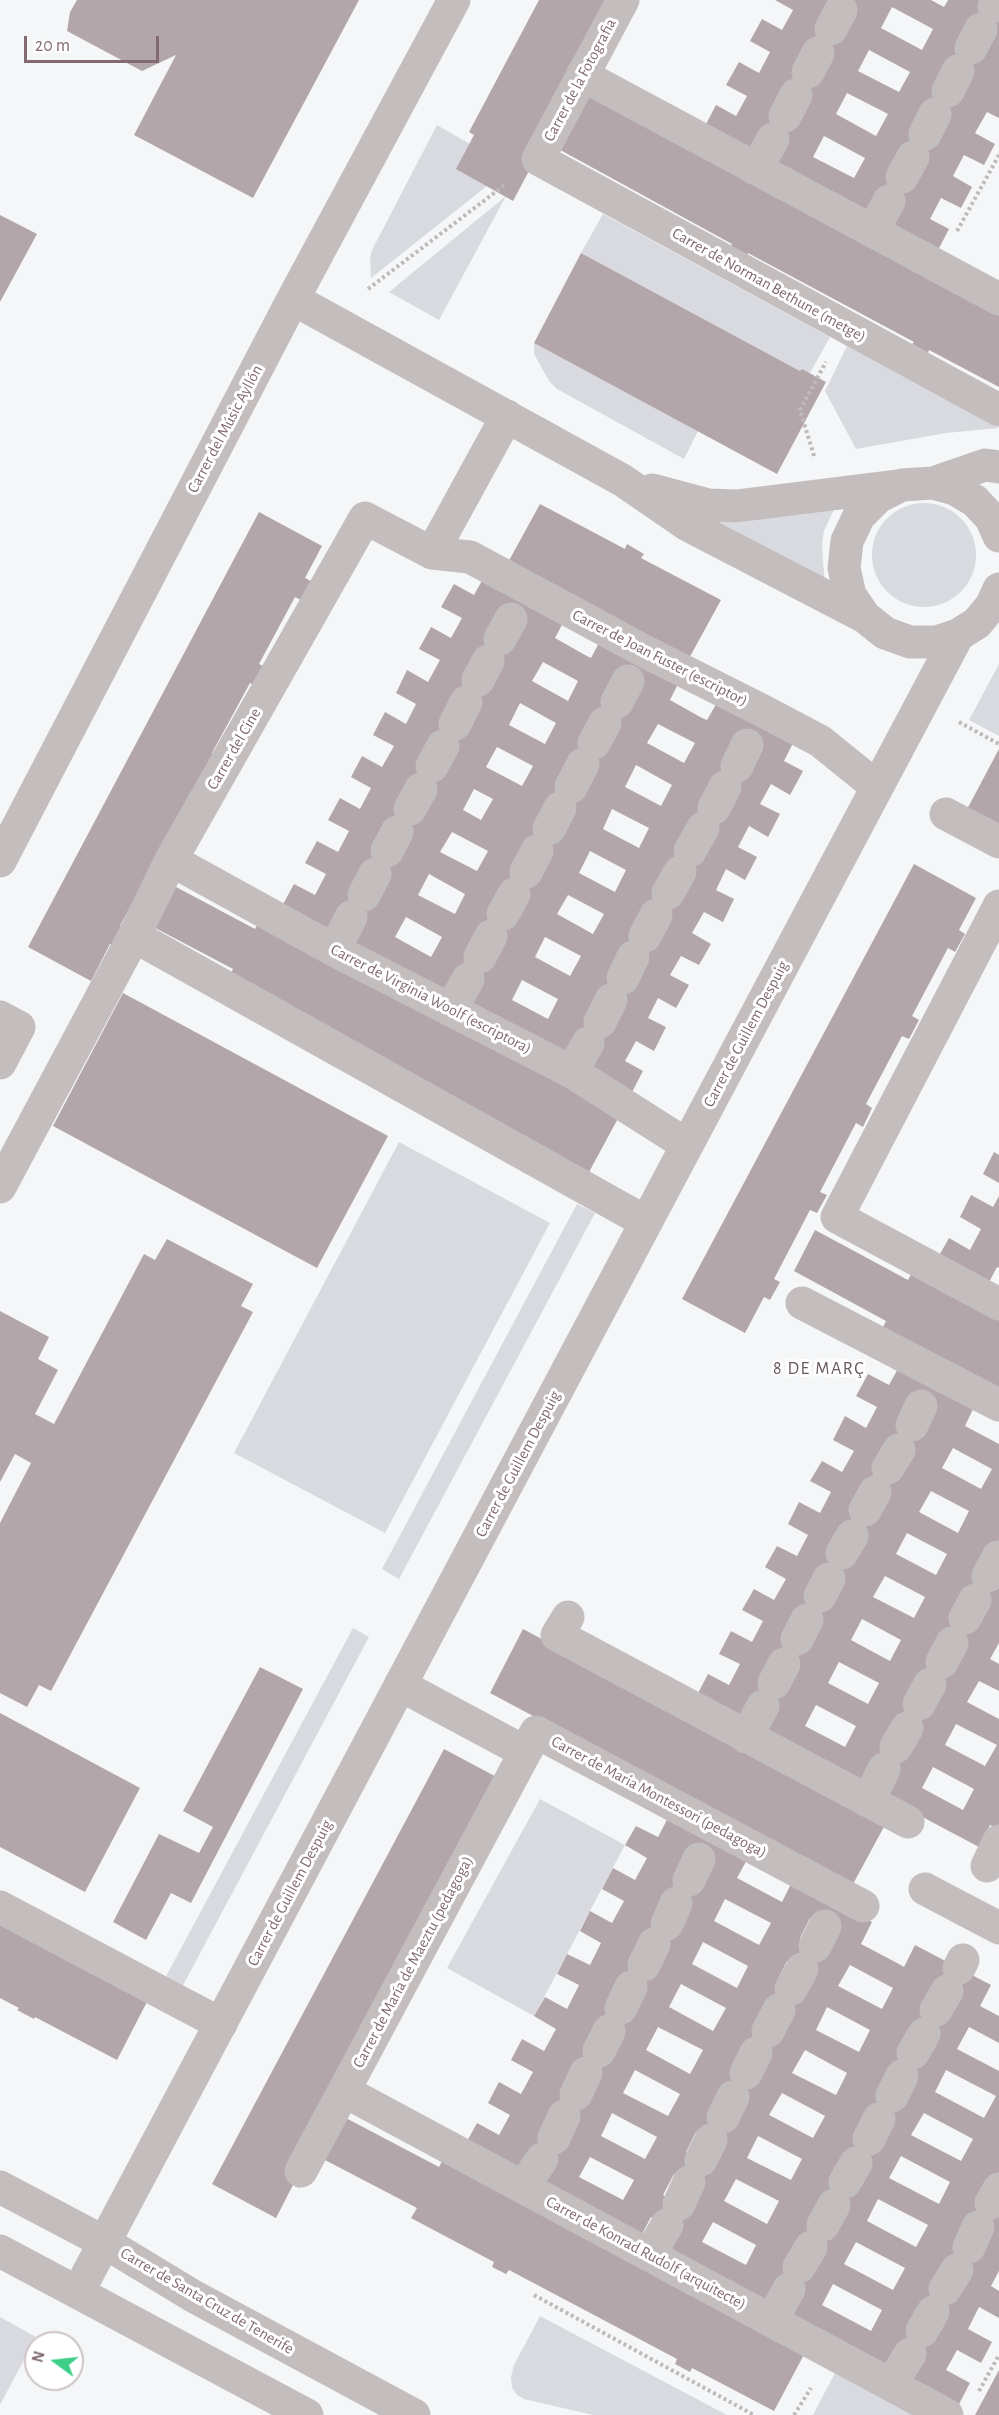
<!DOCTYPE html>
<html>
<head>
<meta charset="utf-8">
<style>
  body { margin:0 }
  #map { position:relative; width:999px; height:2415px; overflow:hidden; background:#f5f6f7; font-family:"Alegreya Sans",sans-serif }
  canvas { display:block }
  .north { position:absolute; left:24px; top:2331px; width:60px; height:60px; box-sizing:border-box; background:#fff; border:2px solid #cdc3c6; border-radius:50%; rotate:285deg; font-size:16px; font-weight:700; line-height:24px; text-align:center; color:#826a70 }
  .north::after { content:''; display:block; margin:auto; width:21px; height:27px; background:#3dcf88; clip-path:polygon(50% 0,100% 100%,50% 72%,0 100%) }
  .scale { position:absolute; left:24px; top:36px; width:135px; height:27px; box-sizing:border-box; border:3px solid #826a70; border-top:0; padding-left:8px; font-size:18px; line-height:21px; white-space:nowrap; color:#826a70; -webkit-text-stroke:4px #fff; paint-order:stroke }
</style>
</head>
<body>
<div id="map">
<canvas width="999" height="2415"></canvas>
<div class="north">N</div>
<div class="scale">20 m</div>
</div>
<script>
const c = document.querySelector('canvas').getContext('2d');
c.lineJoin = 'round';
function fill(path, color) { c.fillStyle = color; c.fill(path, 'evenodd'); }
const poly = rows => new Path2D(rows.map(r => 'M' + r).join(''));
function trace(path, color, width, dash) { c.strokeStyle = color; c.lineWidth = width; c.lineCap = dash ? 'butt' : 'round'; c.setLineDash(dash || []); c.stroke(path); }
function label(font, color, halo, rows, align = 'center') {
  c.font = font + ' "Alegreya Sans",sans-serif'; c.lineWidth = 6; c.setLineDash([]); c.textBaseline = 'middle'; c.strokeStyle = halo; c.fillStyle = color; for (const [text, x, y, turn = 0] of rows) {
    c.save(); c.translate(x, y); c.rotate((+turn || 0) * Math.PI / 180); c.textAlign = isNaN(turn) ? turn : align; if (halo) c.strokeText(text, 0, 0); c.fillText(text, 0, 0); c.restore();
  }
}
const green = poly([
  [437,125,470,144,487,186,371,278,370,258,372,250],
  [506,196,439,320,389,292],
  [603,214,830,337,810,373,800,371,581,253],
  [534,343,698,431,684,459,557,389,549,381,534,354],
  [847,346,999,428,946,433,856,449,825,391],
  [837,503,824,531,822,544,824,574,827,587,707,518],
  '872 555a52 52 0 1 1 104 0a52 52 0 1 1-104 0Z',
  [999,664,999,736,969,720],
  [399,1142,550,1223,385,1533,234,1453],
  [577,1204,595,1213,399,1579,382,1569],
  [353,1628,369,1637,181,1989,164,1980],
  [540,1799,625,1845,534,2016,447,1968],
  [540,2316,727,2415,593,2415,524,2399,517,2395,512,2388,511,2377,514,2365],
  [0,2317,36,2337,0,2405],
  [837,2369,919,2415,813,2415]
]);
const building = poly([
  [77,0,359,0,253,198,134,135,176,55,142,71,67,31,70,12],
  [539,0,620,0,513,201,456,169,474,135,469,132],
  [775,0,931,0,944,7,948,0,983,0,999,9,999,118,987,112,975,133,995,144,984,165,964,155,953,176,972,187,961,208,941,198,930,219,949,229,937,252,704,128,716,105,736,116,747,96,726,85,739,62,759,73,770,52,750,41,762,19,782,30,793,10],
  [892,7,933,29,922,50,881,28],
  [869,50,910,72,899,92,858,71],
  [847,93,888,114,876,136,836,114],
  [824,136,865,158,854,178,813,157],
  [584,88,999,307,999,387,929,350,928,353,912,344,914,342,748,253,747,256,730,248,732,244,553,146],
  [0,215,37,234,0,302],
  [581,253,800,371,802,369,826,382,777,474,534,343],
  [540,504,625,549,627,544,644,554,641,558,721,600,687,662,506,566],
  [259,512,322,546,305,578,313,582,303,601,295,597,259,664,267,668,257,687,250,683,212,753,220,757,156,858,120,926,128,931,119,949,110,944,91,981,28,947],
  [484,577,565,619,555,638,585,655,591,658,601,639,680,680,670,700,702,718,707,720,718,701,794,741,784,761,803,771,790,795,771,784,760,804,780,814,768,837,749,826,738,847,757,857,745,880,726,869,716,890,734,899,723,922,704,912,692,933,711,944,699,965,681,956,670,975,689,985,676,1008,658,998,648,1018,666,1027,654,1051,636,1041,625,1061,643,1071,631,1094,281,908,294,884,315,895,326,874,305,863,317,841,338,852,349,831,328,820,340,798,360,809,371,788,351,777,362,756,382,767,394,746,373,735,385,712,406,724,416,704,396,693,407,670,428,682,440,660,419,649,431,627,451,638,462,618,441,607,454,584,474,595],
  [543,662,578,681,568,701,532,681],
  [520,703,556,723,545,744,509,725],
  [658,724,695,743,684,763,647,743],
  [497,747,533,766,522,786,486,767],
  [636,765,672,785,661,806,625,787],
  [474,789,493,799,481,820,463,810],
  [612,809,649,828,639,848,603,829],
  [452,832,488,851,477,871,440,852],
  [590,851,626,870,615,892,579,873],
  [429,874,465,894,455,914,418,895],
  [568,895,604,914,593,934,557,914],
  [406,917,442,937,431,957,395,937],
  [545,937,581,956,570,976,535,957],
  [522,980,558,999,548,1019,512,1000],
  [999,749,999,833,964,815],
  [914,864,976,898,959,930,965,934,955,952,948,948,912,1016,919,1020,909,1039,902,1036,866,1104,872,1108,863,1127,856,1123,820,1192,827,1195,817,1213,810,1210,774,1279,780,1282,770,1300,764,1297,745,1333,682,1299],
  [163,880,255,929,260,919,622,1111,588,1174,227,982,233,969,142,921],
  [123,993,388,1136,317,1268,53,1126],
  [994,1152,999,1155,999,1183,983,1174],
  [971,1195,993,1207,999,1196,999,1268,997,1267,986,1288,936,1261,949,1238,970,1250,981,1229,960,1217],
  [815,1230,908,1280,914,1269,999,1311,999,1397,880,1333,886,1321,794,1271],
  [167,1239,253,1284,241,1306,253,1312,51,1691,39,1685,27,1707,0,1693,0,1523,31,1463,15,1454,0,1482,0,1311,49,1337,38,1359,58,1370,35,1414,54,1424,144,1254,155,1260],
  [900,1365,975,1405,965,1426,999,1444,999,1643,990,1659,999,1664,999,1691,979,1681,967,1702,999,1719,999,1829,990,1825,979,1847,696,1697,708,1674,729,1685,740,1664,719,1654,731,1631,752,1642,763,1621,742,1610,754,1589,774,1600,786,1579,765,1567,777,1546,797,1556,808,1535,788,1524,799,1502,820,1513,831,1492,810,1481,822,1461,842,1472,854,1451,833,1440,845,1416,866,1428,877,1407,856,1396,868,1374,889,1385],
  [953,1448,992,1469,981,1489,942,1468],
  [931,1491,969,1511,958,1533,919,1512],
  [907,1533,947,1554,936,1575,896,1554],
  [885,1576,925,1597,914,1618,873,1597],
  [862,1619,901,1640,890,1661,851,1640],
  [839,1662,879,1683,868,1704,828,1683],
  [816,1705,856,1726,845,1747,805,1726],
  [956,1724,997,1745,985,1766,945,1745],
  [933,1767,974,1789,963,1810,922,1788],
  [523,1629,886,1823,852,1886,490,1693],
  [260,1667,303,1689,191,1903,171,1893,146,1940,113,1922,159,1834,199,1853,213,1827,183,1811],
  [0,1713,140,1788,85,1892,0,1847],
  [444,1749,506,1782,299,2188,293,2185,276,2218,212,2184],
  [670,1814,749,1856,737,1878,782,1902,793,1880,872,1922,861,1944,899,1964,904,1967,915,1945,991,1985,980,2006,999,2016,999,2043,969,2027,957,2049,999,2071,999,2271,991,2286,999,2291,999,2318,979,2307,968,2329,992,2342,981,2363,957,2350,946,2370,970,2383,958,2406,660,2248,660,2222,651,2217,640,2238,465,2145,477,2123,499,2135,510,2115,488,2103,499,2082,521,2094,533,2072,511,2060,522,2039,544,2051,556,2029,534,2016,545,1997,567,2009,579,1985,557,1974,567,1954,590,1965,601,1943,580,1931,590,1911,612,1923,624,1901,602,1889,613,1868,635,1880,647,1858,625,1845,636,1826,658,1837],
  [725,1899,771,1923,759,1945,714,1921],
  [810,1918,830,1929,819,1949,800,1938],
  [703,1942,748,1966,737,1988,692,1964],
  [787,1961,807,1972,777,1981],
  [850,1965,893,1988,882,2009,838,1986],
  [681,1984,726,2008,713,2031,669,2007],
  [827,2007,870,2030,859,2052,816,2030],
  [658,2027,703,2050,690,2074,646,2050],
  [805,2050,847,2073,836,2095,792,2073],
  [635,2070,680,2094,668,2116,623,2093],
  [946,2070,996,2096,984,2118,935,2092],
  [782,2093,825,2116,813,2138,769,2115],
  [612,2113,657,2137,645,2159,601,2136],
  [924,2113,973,2139,961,2161,911,2135],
  [696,2132,716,2143,705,2162,686,2152],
  [758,2136,802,2159,791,2180,747,2158],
  [901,2156,950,2182,939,2204,889,2178],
  [590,2157,634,2180,623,2200,579,2177],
  [674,2174,684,2180,683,2206,663,2195],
  [736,2179,779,2201,767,2224,724,2201],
  [878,2199,928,2225,916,2247,867,2221],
  [713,2222,756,2245,746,2265,702,2242],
  [856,2242,905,2268,893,2290,844,2264],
  [833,2284,882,2310,871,2331,822,2305],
  [0,1914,151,1994,117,2060,35,2017,34,2019,17,2010,19,2008,0,1998],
  [344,2117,439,2167,445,2156,807,2349,774,2411,692,2368,690,2372,675,2364,677,2359,509,2270,506,2274,492,2267,494,2262,411,2218,417,2208,323,2159],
  [999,2370,999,2415,975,2415]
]);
const path = poly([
  [957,231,999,155],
  [368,289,506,184],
  [814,456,800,410,826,362],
  [959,722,999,744],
  [534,2295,754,2415],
  [979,2391,999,2355],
  [794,2415,811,2388]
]);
const minor = poly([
  [623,0,538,159,999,410],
  [994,6,997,0],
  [831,29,841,10],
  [971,48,981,29],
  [808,72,818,53],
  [582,75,999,299],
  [948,91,958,71],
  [785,116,796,95],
  [925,134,935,114],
  [756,169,773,139],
  [902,177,913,157],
  [873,231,889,201],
  [293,299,622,480,686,524,865,617],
  [933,483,985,465,999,467],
  [652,490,708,505,736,506,897,486],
  [999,536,991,518,975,501,955,489,933,483,902,485,878,497,859,516,847,541,844,568,850,595,865,617,885,633,910,642,937,642,958,635,977,623,991,606,999,589],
  [432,553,470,557,644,651,763,711,820,741,877,787],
  [500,639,511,619],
  [478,680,488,661],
  [617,702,628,681],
  [455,724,466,702],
  [594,743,605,723],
  [432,766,443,746],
  [737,766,747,745],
  [571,787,583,764],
  [714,808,725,787],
  [410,809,421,789],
  [946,814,999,842],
  [549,829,560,808],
  [387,851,397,832],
  [690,851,703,828],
  [171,860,334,950,572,1072,687,1145],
  [0,861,293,299,454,0],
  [526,872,537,851],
  [668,893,680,872],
  [364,895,375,874],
  [999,906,837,1217,999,1304],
  [503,914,514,894],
  [134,936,646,1222],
  [645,936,656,915],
  [334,950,351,917],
  [480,957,491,936],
  [623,978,633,957],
  [451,1010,468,979],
  [0,1017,19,1027,0,1063],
  [600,1022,611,1000],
  [572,1072,588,1043],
  [0,1187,134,936,171,860,365,518,432,553,507,416],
  [802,1303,999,1405],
  [912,1425,921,1406],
  [888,1468,899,1450],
  [865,1510,875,1492],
  [842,1553,852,1536],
  [988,1576,998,1557],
  [820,1596,829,1579],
  [568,1617,557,1635,908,1822],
  [965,1618,975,1600],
  [797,1639,807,1620],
  [942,1662,952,1643],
  [774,1683,784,1664],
  [400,1685,525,1752],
  [919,1704,930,1684],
  [746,1737,763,1706],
  [896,1747,907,1728],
  [868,1801,884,1769],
  [987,1866,999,1841],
  [689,1880,699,1859],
  [925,1889,999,1928],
  [0,1907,221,2024],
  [667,1924,676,1903],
  [815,1946,825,1926],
  [644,1965,654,1944],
  [959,1968,963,1960],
  [791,1989,802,1969],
  [621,2008,631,1987],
  [936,2010,947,1991],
  [768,2031,779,2010],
  [599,2051,609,2031],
  [913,2053,924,2034],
  [746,2073,756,2053],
  [344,2091,947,2415],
  [576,2094,586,2073],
  [892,2096,902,2076],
  [723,2117,733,2097],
  [554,2138,564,2116],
  [869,2139,879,2119],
  [701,2160,711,2140],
  [301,2171,536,1732,863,1906],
  [845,2182,856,2163],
  [0,2187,104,2242,193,2296,414,2415],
  [523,2187,542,2159],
  [991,2203,999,2189],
  [679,2204,689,2182],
  [823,2225,834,2205],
  [969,2247,978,2227],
  [0,2251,307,2415],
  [650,2254,667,2225],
  [799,2267,811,2247],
  [945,2289,957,2270],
  [78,2292,958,635],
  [772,2320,789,2289],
  [922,2331,933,2312],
  [891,2385,910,2354]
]);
const streetNames = [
  ["Carrer de la Fotografia",580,80,-62],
  ["Carrer de Norman Bethune (metge)",769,285,29],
  ["Carrer del Músic Ayllón",225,429,-62],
  ["Carrer de Joan Fuster (escriptor)",660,658,27],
  ["Carrer del Cine",234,749,-60],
  ["Carrer de Virginia Woolf (escriptora)",431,999,27],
  ["Carrer de Guillem Despuig",746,1034,-62],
  ["Carrer de Guillem Despuig",518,1464,-62],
  ["Carrer de Maria Montessori (pedagoga)",659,1797,28],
  ["Carrer de Guillem Despuig",290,1893,-62],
  ["Carrer de María de Maeztu (pedagoga)",413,1962,-62],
  ["Carrer de Konrad Rudolf (arquitecte)",646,2253,28],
  ["Carrer de Santa Cruz de Tenerife",207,2301,30]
];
const neighbourhoodNames = [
  ["8 DE MARÇ",819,1369]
];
fill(green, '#d9dae0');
fill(building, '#b3a6aa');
trace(path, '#beb9ba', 4, [3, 3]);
trace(minor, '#c4bdbe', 33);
label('16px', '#826a70', '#fff', streetNames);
c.letterSpacing = '1.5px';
label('18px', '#68575b', '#fff', neighbourhoodNames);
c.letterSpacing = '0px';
</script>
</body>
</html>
